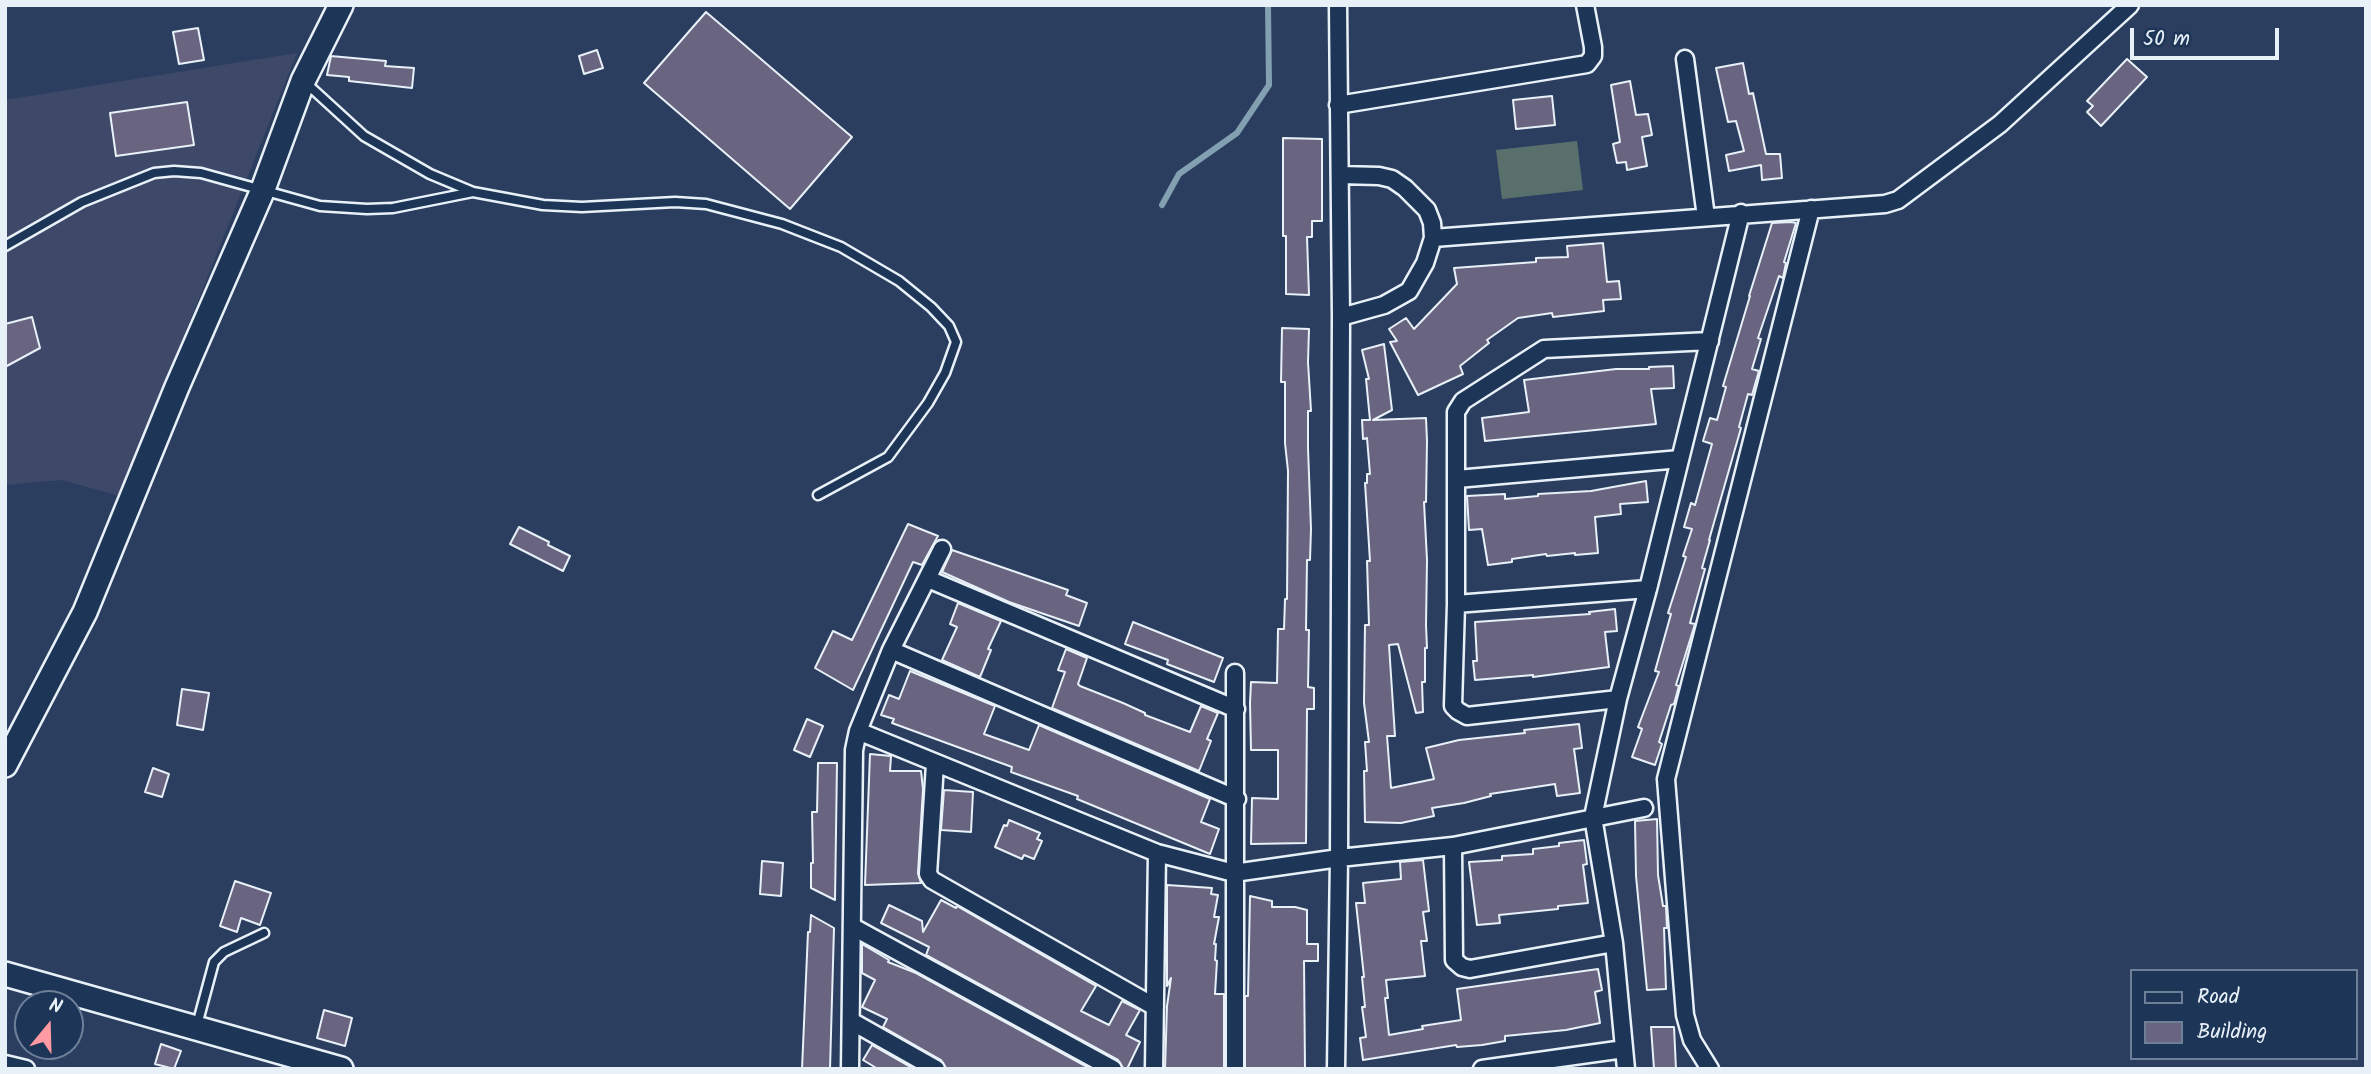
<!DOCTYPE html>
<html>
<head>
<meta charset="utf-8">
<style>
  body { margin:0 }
  #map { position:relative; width:2371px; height:1074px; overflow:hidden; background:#2c3e5f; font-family:Kalam,sans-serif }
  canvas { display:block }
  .frame { position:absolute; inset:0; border:7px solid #e8f1f8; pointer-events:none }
  .legend { position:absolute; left:2130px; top:969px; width:228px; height:91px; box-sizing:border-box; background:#1d3557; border:2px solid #6e8097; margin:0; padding:9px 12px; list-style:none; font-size:21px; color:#e8f1f8 }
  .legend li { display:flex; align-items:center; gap:14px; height:35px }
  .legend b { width:35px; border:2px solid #6e8097 }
  .north { position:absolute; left:14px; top:990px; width:70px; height:70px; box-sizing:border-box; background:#1d3557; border:2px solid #6e8097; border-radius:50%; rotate:19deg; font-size:19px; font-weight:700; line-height:28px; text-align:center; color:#e8f1f8 }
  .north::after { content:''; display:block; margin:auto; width:24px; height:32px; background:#ff9aa2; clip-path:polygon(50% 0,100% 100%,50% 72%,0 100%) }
  .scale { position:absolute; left:2130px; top:28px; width:149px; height:32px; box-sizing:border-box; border:4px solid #e8f1f8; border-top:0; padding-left:9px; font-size:21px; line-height:24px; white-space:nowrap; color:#e8f1f8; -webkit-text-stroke:5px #1d3557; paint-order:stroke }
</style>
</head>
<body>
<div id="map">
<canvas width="2371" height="1074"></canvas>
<div class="frame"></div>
<ul class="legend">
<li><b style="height:9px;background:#1d3557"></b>Road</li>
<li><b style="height:19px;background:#696480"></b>Building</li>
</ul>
<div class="north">N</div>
<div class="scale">50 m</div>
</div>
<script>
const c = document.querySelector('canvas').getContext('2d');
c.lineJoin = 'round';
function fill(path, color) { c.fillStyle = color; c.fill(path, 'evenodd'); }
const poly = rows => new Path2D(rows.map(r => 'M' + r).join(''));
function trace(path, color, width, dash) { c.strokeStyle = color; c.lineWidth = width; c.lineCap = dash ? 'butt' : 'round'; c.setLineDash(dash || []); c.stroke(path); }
const built = poly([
  [297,53,120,496,62,480,5,485,5,100]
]);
const green = poly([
  [1577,141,1583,190,1502,199,1496,150]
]);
const stream = poly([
  [1162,205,1179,174,1237,133,1269,85,1268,5]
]);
const building = poly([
  [706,12,852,137,790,209,644,83,706,12],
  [198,28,204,60,179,64,173,32,198,28],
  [597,50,603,68,584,74,579,56,597,50],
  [331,56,386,61,385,66,414,68,412,88,349,81,349,77,327,75,331,56],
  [2127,59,2147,77,2101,126,2087,112,2093,106,2087,101,2127,59],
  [1743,63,1749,94,1753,93,1766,154,1780,154,1782,178,1762,180,1761,165,1729,171,1726,155,1744,151,1736,121,1728,122,1716,68,1743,63],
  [1630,81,1636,115,1648,114,1652,135,1642,137,1647,166,1627,170,1626,162,1617,163,1613,144,1620,142,1611,85,1630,81],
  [1552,96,1555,125,1516,129,1513,100,1552,96],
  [187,102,194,145,116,156,110,113,187,102],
  [1283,138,1322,139,1322,221,1312,221,1312,237,1307,237,1309,295,1286,294,1286,236,1283,236,1283,138],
  [1791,222,1796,223,1784,262,1786,263,1783,278,1779,276,1758,338,1761,339,1752,369,1759,371,1752,395,1748,394,1739,427,1741,428,1709,540,1710,540,1702,568,1705,569,1690,623,1695,624,1676,685,1679,686,1674,704,1671,705,1659,742,1662,744,1655,765,1632,757,1642,729,1638,727,1659,672,1655,671,1671,614,1668,613,1686,557,1683,556,1692,529,1684,527,1691,503,1695,505,1712,444,1703,441,1710,418,1717,420,1726,387,1723,386,1750,296,1749,296,1772,223,1791,222],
  [1603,243,1607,282,1619,281,1621,299,1603,300,1604,311,1553,317,1552,313,1518,318,1487,340,1489,343,1460,366,1463,374,1418,395,1390,342,1397,341,1389,329,1406,318,1414,329,1457,284,1454,268,1536,262,1536,258,1568,257,1567,246,1603,243],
  [32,317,40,348,5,367,5,324,32,317],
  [1282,328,1309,329,1308,362,1311,411,1308,411,1308,448,1311,529,1310,560,1307,560,1306,630,1309,630,1308,687,1314,688,1314,709,1307,709,1306,843,1251,844,1252,798,1278,799,1278,750,1251,750,1250,703,1251,682,1277,683,1278,629,1284,629,1285,599,1287,599,1288,471,1285,443,1285,382,1281,382,1282,328],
  [1384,344,1392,410,1373,420,1426,418,1427,441,1426,502,1424,502,1427,560,1426,625,1427,648,1425,648,1425,682,1422,682,1423,712,1416,713,1398,644,1389,645,1395,736,1387,736,1391,788,1434,779,1426,748,1459,740,1525,733,1524,730,1579,724,1582,748,1574,749,1580,793,1557,796,1555,784,1490,794,1491,796,1464,803,1432,808,1434,816,1401,823,1365,822,1364,771,1367,771,1365,742,1369,742,1364,703,1365,625,1369,625,1367,561,1370,561,1365,483,1367,483,1367,474,1370,474,1367,438,1363,439,1362,420,1370,420,1366,379,1369,379,1362,350,1384,344],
  [1673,366,1674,388,1651,389,1656,424,1485,441,1482,418,1529,412,1524,380,1616,369,1649,369,1649,367,1673,366],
  [1646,481,1648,502,1620,504,1621,514,1595,517,1598,553,1575,555,1575,553,1547,556,1546,554,1512,559,1512,562,1488,565,1482,529,1469,530,1467,496,1505,494,1505,499,1538,496,1538,494,1591,491,1646,481],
  [908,524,938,536,922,565,913,562,853,690,815,668,833,631,852,640,908,524],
  [519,527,549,542,548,545,570,556,563,571,510,544,519,527],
  [952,550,1068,590,1066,595,1087,603,1079,626,1009,602,942,572,952,550],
  [958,603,1001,621,988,649,991,650,980,677,942,660,957,627,950,624,958,603],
  [1615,609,1617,631,1605,632,1609,667,1533,677,1533,675,1475,680,1473,661,1477,661,1475,622,1590,614,1589,612,1615,609],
  [1133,622,1223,658,1214,682,1167,664,1168,660,1125,644,1133,622],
  [1066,649,1087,658,1078,684,1080,686,1123,703,1145,713,1145,715,1190,732,1201,706,1218,713,1207,739,1211,741,1199,771,1052,708,1065,672,1058,670,1066,649],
  [910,671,995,706,984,734,1029,750,1039,725,1210,799,1201,822,1219,829,1210,854,1077,799,1078,796,1011,772,1012,767,892,723,894,719,881,715,889,695,899,699,910,671],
  [182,689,209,693,203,730,177,725,182,689],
  [807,719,823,726,810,757,794,750,807,719],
  [870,754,891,756,890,771,921,771,923,789,918,873,921,883,865,885,870,754],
  [818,763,837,763,835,900,811,888,811,863,813,863,812,812,817,812,818,763],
  [153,768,169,774,162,797,145,792,153,768],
  [944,790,973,792,971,832,941,830,944,790],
  [1657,819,1658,875,1663,906,1666,906,1667,928,1664,928,1666,989,1647,990,1636,876,1635,821,1657,819],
  [1009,820,1040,833,1037,839,1042,841,1034,859,1024,855,1022,859,995,847,1004,825,1007,826,1009,820],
  [1584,840,1587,864,1583,865,1588,903,1558,906,1558,909,1499,915,1500,923,1477,925,1469,862,1502,860,1502,856,1533,854,1533,849,1559,846,1559,843,1584,840],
  [1423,860,1429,911,1423,912,1427,941,1421,941,1425,976,1386,980,1388,998,1385,998,1389,1035,1423,1029,1422,1026,1461,1020,1457,989,1598,969,1602,990,1595,992,1600,1023,1566,1030,1505,1036,1505,1041,1482,1045,1457,1047,1456,1045,1363,1060,1360,1038,1366,1037,1362,1007,1365,1007,1362,977,1364,977,1356,903,1365,903,1363,883,1401,879,1400,862,1423,860],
  [762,861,783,863,781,896,760,894,762,861],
  [235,881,271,893,260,925,241,918,237,932,220,926,235,881],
  [1167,885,1212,888,1211,894,1218,895,1214,917,1219,917,1214,944,1216,944,1215,960,1217,961,1215,994,1224,994,1224,1069,1165,1069,1167,1006,1171,978,1167,986,1167,885],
  [1250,896,1272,901,1272,907,1295,907,1307,910,1307,944,1318,944,1318,961,1304,961,1305,1069,1245,1069,1245,996,1248,996,1250,896],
  [941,900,956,908,957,906,1096,986,1081,1011,1109,1025,1122,1001,1140,1010,1126,1035,1140,1042,1127,1069,1123,1069,1118,1060,926,955,929,947,881,923,889,905,922,921,923,932,941,900],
  [811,915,834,928,830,1069,802,1069,808,932,810,932,811,915],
  [862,944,889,960,888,962,916,973,1091,1069,946,1069,941,1060,883,1027,887,1019,862,1007,875,980,862,973,862,944],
  [324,1010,352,1018,345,1046,317,1038,324,1010],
  [1651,1027,1674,1027,1676,1069,1654,1069,1651,1027],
  [161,1044,181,1051,174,1069,155,1064,161,1044],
  [872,1045,914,1069,878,1069,863,1060,872,1045]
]);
const lane = poly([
  [306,83,364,136,430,174,473,192,543,205,582,207,675,202,706,204,782,224,841,247,899,281,931,307,949,326,956,342,945,373,928,403,888,457,818,495],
  [5,246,82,202,154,173,174,171,201,173,320,206,367,209,393,208,473,192],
  [197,1025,214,962,224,952,264,933]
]);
const street = poly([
  [1685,59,1706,217],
  [1338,105,1587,64,1593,56,1593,47,1585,5],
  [1340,175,1379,176,1392,179,1405,188,1427,210,1432,223,1433,238,1425,263,1409,291,1384,305,1341,317],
  [1433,238,1885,204,1898,200,2000,124,2130,5],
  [1457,479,1680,459],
  [928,579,1236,709],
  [1456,604,1648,589],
  [891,650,1237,799],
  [1618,699,1467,716,1458,711,1453,706,1456,604,1456,412,1463,401,1544,349,1710,341],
  [858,731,1157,853,1234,873,1339,858,1453,846,1644,808],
  [935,764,928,874,932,880,1155,1007],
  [1453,846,1454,960,1462,967,1470,969,1614,943],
  [853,927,1113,1069],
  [851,1021,936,1069],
  [5,1064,26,1069],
  [850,1069,854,750,858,731,891,650,942,549],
  [1154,1069,1157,853],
  [1235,1069,1235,673],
  [1336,1069,1339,858,1341,317,1338,5],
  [1482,1069,1624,1049],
  [1626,1069,1614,943,1593,817,1618,699,1648,589,1741,213],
  [1710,1069,1692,1040,1685,1015,1666,779,1811,209]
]);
const secondary = poly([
  [5,765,85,612,177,387,262,192,303,81,341,5],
  [5,974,341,1069]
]);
fill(built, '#3e4969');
fill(green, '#586f6c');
trace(stream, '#82a0b1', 6);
fill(building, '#696480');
trace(building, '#e8f1f8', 2);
trace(lane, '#e8f1f8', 13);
trace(street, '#e8f1f8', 21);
trace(secondary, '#e8f1f8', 28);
trace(lane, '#1d3557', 8);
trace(street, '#1d3557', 16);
trace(secondary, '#1d3557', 23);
</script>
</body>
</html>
